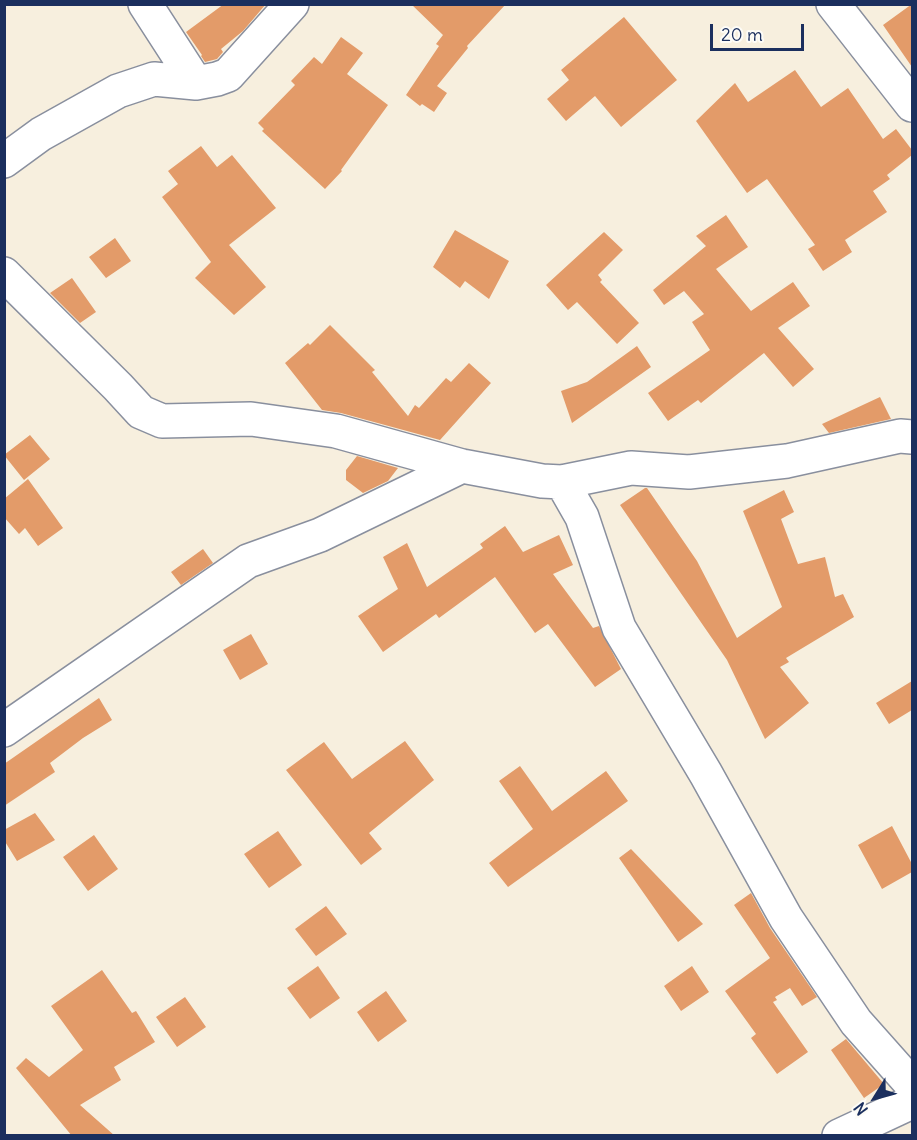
<!DOCTYPE html>
<html>
<head>
<meta charset="utf-8">
<style>
  body { margin:0 }
  #map { position:relative; width:917px; height:1140px; overflow:hidden; background:#f7efde; font-family:Delius,sans-serif }
  canvas { display:block }
  .frame { position:absolute; inset:0; border:6px solid #1b2f5e; pointer-events:none }
  .north { position:absolute; left:845px; top:1068px; width:60px; height:60px; -webkit-text-stroke:4px #fdfcf7; paint-order:stroke; rotate:233deg; font-size:16px; font-weight:700; line-height:24px; text-align:center; color:#1b2f5e }
  .north::after { content:''; display:block; margin:auto; width:21px; height:27px; background:#1b2f5e; clip-path:polygon(50% 0,100% 100%,50% 72%,0 100%) }
  .scale { position:absolute; left:710px; top:24px; width:94px; height:27px; box-sizing:border-box; border:3px solid #1b2f5e; border-top:0; padding-left:8px; font-size:18px; line-height:21px; white-space:nowrap; color:#1b2f5e; -webkit-text-stroke:4px #fdfcf7; paint-order:stroke }
</style>
</head>
<body>
<div id="map">
<canvas width="917" height="1140"></canvas>
<div class="frame"></div>
<div class="north">N</div>
<div class="scale">20 m</div>
</div>
<script>
const c = document.querySelector('canvas').getContext('2d');
c.lineJoin = 'round';
function fill(path, color) { c.fillStyle = color; c.fill(path, 'evenodd'); }
const poly = rows => new Path2D(rows.map(r => 'M' + r).join(''));
function trace(path, color, width, dash) { c.strokeStyle = color; c.lineWidth = width; c.lineCap = dash ? 'butt' : 'round'; c.setLineDash(dash || []); c.stroke(path); }
const building = poly([
  [224,4,266,4,243,31,221,49,223,52,217,59,205,62,201,56,202,55,186,32],
  [411,4,506,4,467,46,468,48,437,86,447,93,434,112,422,104,420,106,406,95,439,46,436,44,443,35],
  [912,4,912,67,883,25],
  [624,17,677,80,621,127,595,96,566,121,547,99,569,80,561,70],
  [341,37,363,53,347,74,388,105,341,170,342,171,325,189,262,131,264,129,258,123,295,85,291,81,314,57,322,64],
  [795,70,821,107,848,88,883,139,896,129,912,150,912,155,887,175,890,179,873,191,887,212,845,240,852,252,823,271,808,249,815,245,767,179,747,193,696,121,735,83,748,102],
  [201,146,217,167,232,155,276,208,229,245,266,287,234,315,195,278,211,262,162,197,178,184,168,171],
  [726,215,748,247,716,269,751,311,793,282,810,306,778,328,814,369,793,387,764,353,701,403,698,400,668,421,648,393,710,350,692,322,704,314,684,291,664,305,653,290,706,246,696,236],
  [455,230,509,261,489,299,465,281,460,288,433,267],
  [604,232,623,250,598,275,602,280,600,282,639,323,617,344,577,302,568,310,546,285],
  [115,238,131,261,106,278,89,257],
  [72,278,96,312,80,323,50,293],
  [330,325,375,370,372,372,408,416,415,405,419,408,446,378,451,382,469,363,491,383,440,440,341,413,322,410,285,363,308,343,310,345],
  [637,346,651,367,572,423,561,391,587,382],
  [880,397,891,419,829,433,822,424],
  [30,435,50,459,24,480,4,455],
  [357,456,398,468,388,481,363,493,346,480,346,470],
  [28,479,63,528,38,546,25,528,19,534,4,517,4,499],
  [645,488,647,488,697,561,737,638,782,607,743,511,784,490,794,512,781,519,798,564,825,557,835,597,843,594,854,617,786,658,789,662,780,667,809,703,765,739,727,660,620,505],
  [505,526,523,552,559,535,573,565,553,574,593,628,599,626,621,669,595,687,548,624,535,633,495,577,439,618,436,614,383,652,358,616,398,589,383,557,407,543,427,587,483,548,480,544],
  [203,549,213,563,181,585,171,572],
  [251,634,268,664,240,680,223,650],
  [912,681,912,710,889,724,876,703],
  [99,698,112,720,83,738,50,763,55,772,4,806,4,764],
  [405,741,434,780,369,833,382,849,361,865,286,770,324,742,352,779],
  [520,766,552,811,606,771,628,801,508,887,489,863,533,829,499,781],
  [35,813,55,840,17,861,4,840,4,830],
  [892,826,912,864,912,872,882,889,858,845],
  [278,831,302,865,269,888,244,854],
  [94,835,118,869,88,891,63,857],
  [631,849,703,924,678,942,619,858],
  [751,893,770,928,817,997,802,1006,790,988,775,997,777,1000,773,1002,808,1052,777,1074,751,1038,756,1034,725,991,770,958,734,905],
  [326,906,347,934,316,956,295,929],
  [318,966,340,998,310,1019,287,988],
  [692,966,709,992,681,1011,664,986],
  [102,970,132,1013,136,1011,155,1042,114,1067,121,1080,80,1105,115,1136,72,1136,16,1068,26,1058,49,1077,83,1050,51,1006],
  [386,991,407,1021,378,1042,357,1012],
  [185,997,206,1027,177,1047,156,1017],
  [846,1039,884,1084,864,1098,831,1050]
]);
const minor = poly([
  [145,4,196,83],
  [833,4,912,105],
  [4,161,41,134,118,91,154,79,196,83,217,79,228,75,292,4],
  [4,274,118,387,141,412,162,421,251,419,336,431,462,466,542,481,562,482,631,468,689,472,787,461,900,436,912,437],
  [562,482,582,517,619,628,706,774,786,918,856,1022,912,1085],
  [4,730,248,561,320,535,462,466],
  [839,1136,912,1102]
]);
fill(building, '#e39b69');
trace(minor, '#898f9e', 36);
trace(minor, '#fff', 33);
</script>
</body>
</html>
